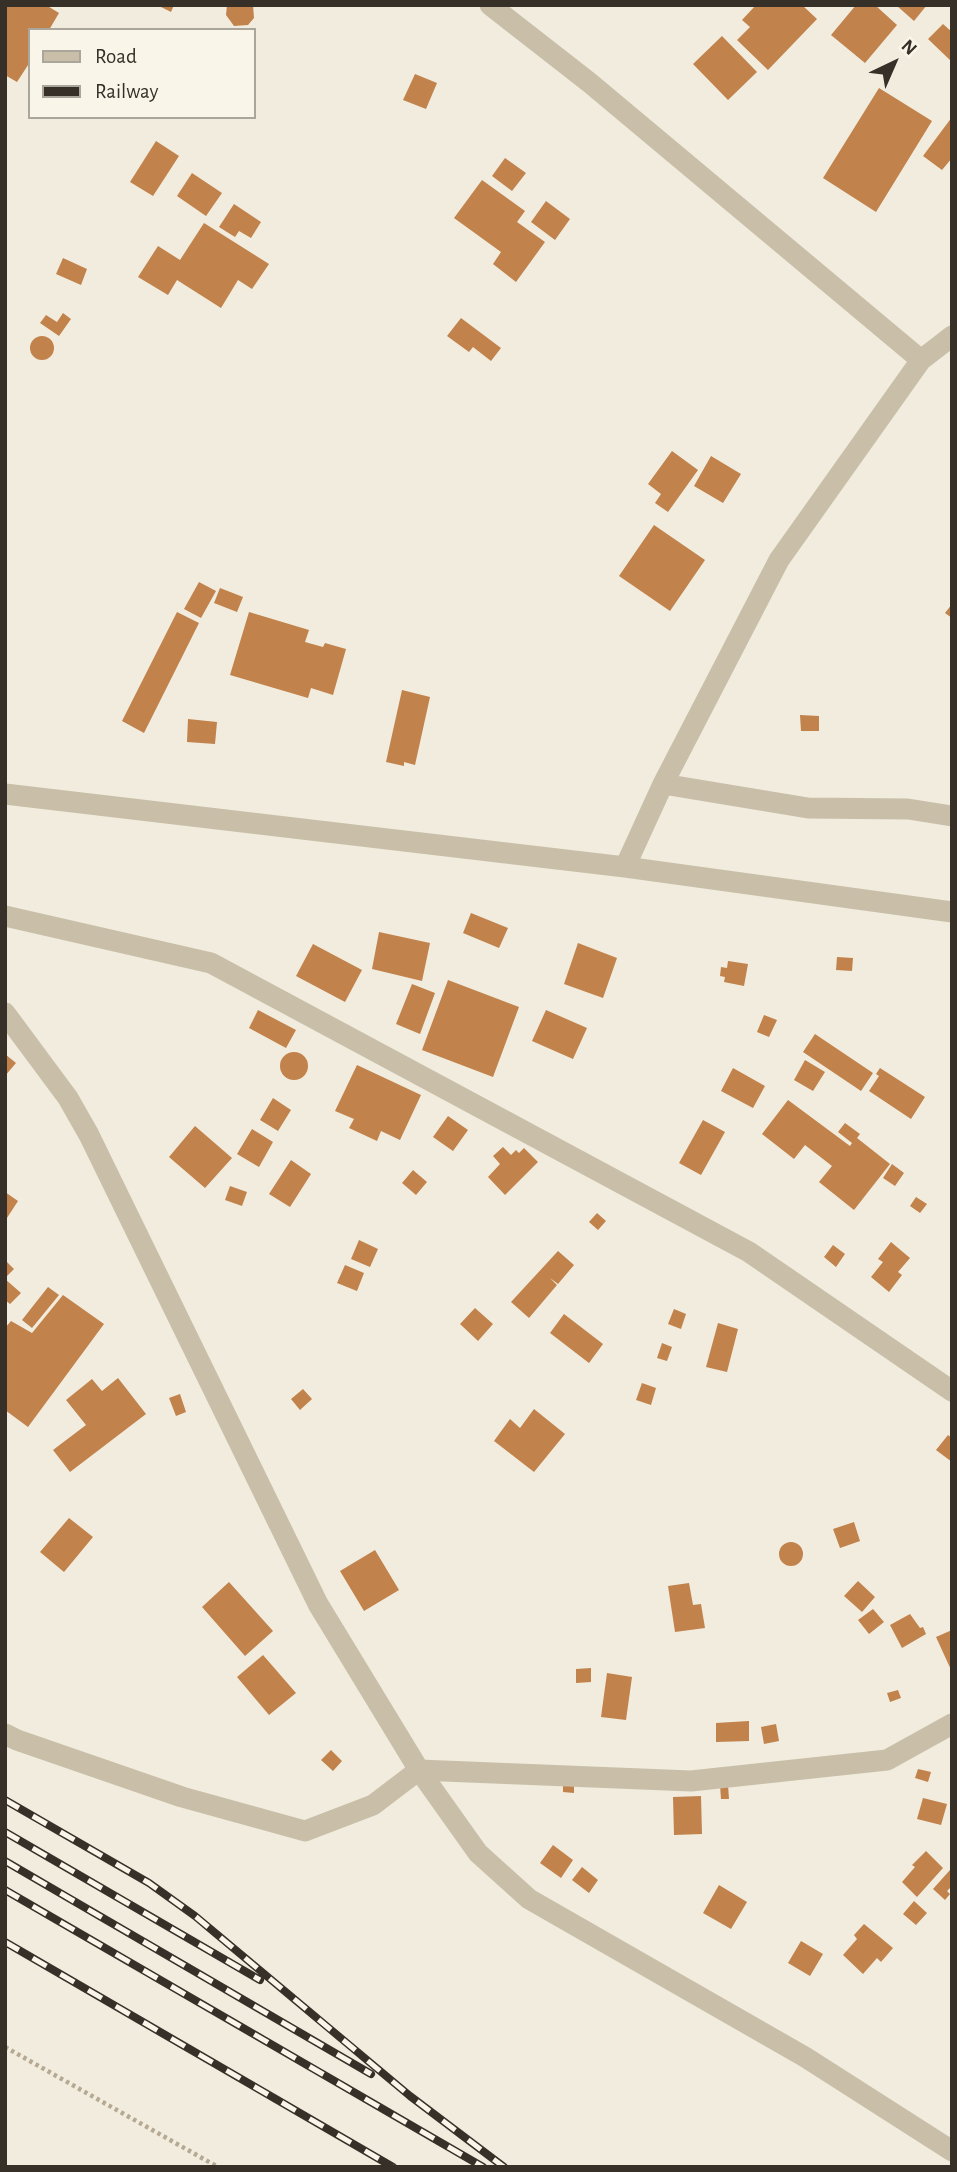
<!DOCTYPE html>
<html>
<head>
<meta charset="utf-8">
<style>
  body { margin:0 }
  #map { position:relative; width:957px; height:2172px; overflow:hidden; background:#f1ecdd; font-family:"Alegreya Sans",sans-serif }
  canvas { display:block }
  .frame { position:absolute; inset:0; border:7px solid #373029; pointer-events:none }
  .legend { position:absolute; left:28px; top:28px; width:228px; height:91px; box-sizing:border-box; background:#f9f5e9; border:2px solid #aba69c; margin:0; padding:9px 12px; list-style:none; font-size:21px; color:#373029 }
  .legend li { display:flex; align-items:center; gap:14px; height:35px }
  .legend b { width:35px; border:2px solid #aba69c }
  .north { position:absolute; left:859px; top:28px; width:70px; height:70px; -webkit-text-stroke:5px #f9f5e9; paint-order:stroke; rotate:44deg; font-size:19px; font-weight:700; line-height:28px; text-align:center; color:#373029 }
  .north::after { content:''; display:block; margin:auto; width:24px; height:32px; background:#373029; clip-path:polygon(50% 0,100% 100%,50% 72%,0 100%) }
</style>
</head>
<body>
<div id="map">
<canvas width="957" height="2172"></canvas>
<div class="frame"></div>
<ul class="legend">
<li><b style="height:9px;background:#c9bfa9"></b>Road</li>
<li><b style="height:9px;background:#373029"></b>Railway</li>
</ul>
<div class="north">N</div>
</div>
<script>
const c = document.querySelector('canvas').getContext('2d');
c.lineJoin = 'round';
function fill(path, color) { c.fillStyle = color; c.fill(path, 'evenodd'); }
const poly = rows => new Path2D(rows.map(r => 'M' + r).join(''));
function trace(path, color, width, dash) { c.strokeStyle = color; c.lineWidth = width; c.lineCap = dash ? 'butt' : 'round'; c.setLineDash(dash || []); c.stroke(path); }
const building = poly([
  [5,5,46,5,59,13,49,30,30,30,30,62,17,82,5,75],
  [157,5,174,5,171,12],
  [227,5,253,5,254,18,248,25,234,26,226,15],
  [756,5,769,5,771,7,774,5,802,5,817,19,768,70,737,40,750,27,742,20],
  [856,5,875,5,897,25,865,63,831,35],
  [896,5,927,5,914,21],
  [943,24,952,32,952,62,928,39],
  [722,36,757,72,728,100,693,64],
  [415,74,437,83,426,109,403,100],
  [879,88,932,121,876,212,823,178],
  [952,117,952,158,942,170,923,156],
  [156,141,179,156,153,196,130,182],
  [505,158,526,173,512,191,492,176],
  [192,173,222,193,206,216,177,196],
  [482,180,525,211,517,222,545,242,516,282,493,264,501,252,454,218],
  [546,201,570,219,555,240,531,222],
  [234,204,261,222,251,238,239,231,235,237,219,227],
  [204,223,269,264,252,289,238,280,221,308,177,280,168,295,138,277,158,246,180,260],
  [63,258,87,269,81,285,56,274],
  [63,313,71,319,59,336,40,323,46,315,57,322],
  [461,318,501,348,491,361,473,347,469,352,447,336],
  '30 348a12 12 0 1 1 24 0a12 12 0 1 1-24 0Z',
  [672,451,698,470,668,512,655,503,661,494,648,484],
  [711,456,741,474,723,503,694,486],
  [654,525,705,560,670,611,619,576],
  [199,582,216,591,201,618,184,609],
  [220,588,243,597,237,612,214,603],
  [952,604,952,618,945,613],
  [177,612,199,623,144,733,122,721],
  [249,612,309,630,305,642,323,647,325,643,346,649,333,695,311,688,308,698,230,675],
  [402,690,430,697,415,765,404,762,404,766,386,762],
  [800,715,819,716,819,731,801,731],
  [188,719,217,722,215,744,187,742],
  [471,913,508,928,499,948,463,933],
  [379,932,430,943,422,981,372,969],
  [578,943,617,958,603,998,564,984],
  [313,944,362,970,345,1002,296,976],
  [837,957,853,958,852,971,836,970],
  [728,961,748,964,744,986,724,982,725,977,720,976,721,967,727,968],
  [448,980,519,1007,493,1077,422,1050],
  [412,984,435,993,420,1034,396,1024],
  [258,1010,296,1030,286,1048,249,1028],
  [546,1010,587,1028,573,1059,532,1041],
  [764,1015,777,1020,769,1037,757,1032],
  [815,1034,873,1073,861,1091,803,1052],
  '280 1066a14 14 0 1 1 28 0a14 14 0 1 1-28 0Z',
  [5,1054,16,1063,5,1076],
  [805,1060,825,1072,813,1091,794,1080],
  [357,1065,421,1095,400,1140,381,1131,377,1141,349,1128,354,1119,335,1111],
  [733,1068,765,1086,753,1108,721,1091],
  [880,1068,925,1097,911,1119,869,1091,879,1076,876,1074],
  [273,1098,291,1110,278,1131,260,1120],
  [788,1100,850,1146,852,1143,838,1132,845,1123,860,1134,857,1138,890,1164,854,1210,819,1182,832,1166,805,1145,794,1159,762,1134],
  [448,1116,468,1130,453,1151,433,1137],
  [703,1120,725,1132,701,1175,679,1163],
  [195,1126,232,1158,205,1188,169,1157],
  [252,1129,273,1142,259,1167,237,1154],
  [503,1147,511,1155,516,1150,519,1153,524,1148,538,1162,505,1195,488,1177,500,1164,493,1156],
  [291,1160,311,1174,290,1207,269,1194],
  [892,1164,904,1173,895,1186,883,1178],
  [413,1170,427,1182,416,1195,402,1183],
  [230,1186,247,1192,242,1206,225,1200],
  [5,1192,18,1201,5,1221],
  [916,1197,927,1204,920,1213,910,1206],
  [597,1213,606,1221,598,1230,589,1222],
  [359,1240,378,1249,370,1267,351,1259],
  [891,1242,910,1258,898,1272,902,1275,889,1292,871,1277,883,1262,878,1259],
  [833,1245,845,1254,836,1267,824,1257],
  [558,1251,574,1265,558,1284,550,1278,557,1285,529,1318,511,1302],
  [5,1260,14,1269,5,1278],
  [345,1265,364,1273,357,1291,337,1283],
  [5,1279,21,1293,10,1304,5,1300],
  [48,1287,59,1295,32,1328,22,1320],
  [63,1295,104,1324,28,1427,5,1410,5,1328,11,1321,32,1333],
  [475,1308,493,1324,478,1341,460,1324],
  [674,1309,686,1314,681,1329,668,1324],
  [564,1314,603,1344,589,1363,550,1333],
  [718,1323,738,1329,727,1372,706,1367],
  [662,1343,672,1347,667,1361,657,1358],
  [118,1378,146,1414,70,1472,53,1450,86,1425,66,1400,92,1379,102,1391],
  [642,1383,656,1388,651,1405,636,1400],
  [303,1389,312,1399,300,1410,291,1399],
  [180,1394,186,1412,176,1416,169,1398],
  [534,1409,565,1434,534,1472,494,1441,510,1419,520,1428],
  [948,1435,952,1438,952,1462,936,1450],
  [69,1518,93,1537,64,1572,40,1552],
  [854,1522,860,1541,840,1548,833,1529],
  '779 1554a12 12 0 1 1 24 0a12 12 0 1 1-24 0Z',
  [375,1550,399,1590,364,1611,340,1571],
  [858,1581,875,1597,862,1612,844,1596],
  [229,1582,273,1631,245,1656,202,1607],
  [689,1583,693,1605,701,1604,705,1628,675,1632,668,1586],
  [873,1609,884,1622,869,1634,858,1620],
  [910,1614,920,1628,923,1627,926,1634,902,1648,890,1625],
  [952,1630,952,1672,936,1637],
  [263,1655,296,1693,269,1715,237,1677],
  [591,1668,591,1682,576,1683,576,1669],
  [607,1673,632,1677,626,1720,601,1717],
  [898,1690,901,1698,890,1702,887,1693],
  [749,1721,749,1741,716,1742,716,1723],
  [776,1724,779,1741,764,1744,761,1727],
  [331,1750,342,1761,333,1771,321,1760],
  [918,1769,931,1772,928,1782,915,1778],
  [563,1780,574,1780,574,1793,563,1792],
  [720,1785,728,1785,729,1799,721,1799],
  [701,1796,702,1834,674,1835,673,1797],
  [923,1798,947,1804,941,1825,917,1819],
  [553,1845,573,1860,561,1878,540,1863],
  [926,1851,943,1868,917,1897,902,1882,915,1867,912,1865],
  [582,1867,598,1880,589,1893,572,1880],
  [950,1870,952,1886,947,1891,950,1894,945,1900,933,1889],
  [719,1885,747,1902,731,1929,703,1913],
  [914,1901,927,1913,916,1925,903,1914],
  [864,1924,893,1948,881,1962,877,1958,863,1974,843,1955,857,1939,854,1935],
  [801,1941,823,1954,810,1976,788,1963]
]);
const path = poly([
  [5,2047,218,2167]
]);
const minor = poly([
  [490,5,590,83,921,360],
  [663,784,808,808,908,809,952,816],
  [5,794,625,867,952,912],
  [625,867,663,784,779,560,921,360,952,336],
  [5,916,211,963,749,1252,952,1391],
  [5,1013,68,1098,89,1135,318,1604,419,1770,478,1853,529,1899,805,2057,952,2151],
  [5,1734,17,1740,182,1797,305,1831,373,1805,419,1770,691,1781,887,1760,952,1724]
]);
const rail = poly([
  [5,1800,149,1883,195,1916,410,2096,504,2167],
  [5,1832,260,1980],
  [5,1861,371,2074],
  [5,1890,483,2167],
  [5,1942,393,2167]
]);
fill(building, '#c1824b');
trace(path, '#b5a994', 4.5, [3.5, 3.5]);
trace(minor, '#c9bfa9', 21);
trace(rail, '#373029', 8);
trace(rail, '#f9f5e9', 5, [16]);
</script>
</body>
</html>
